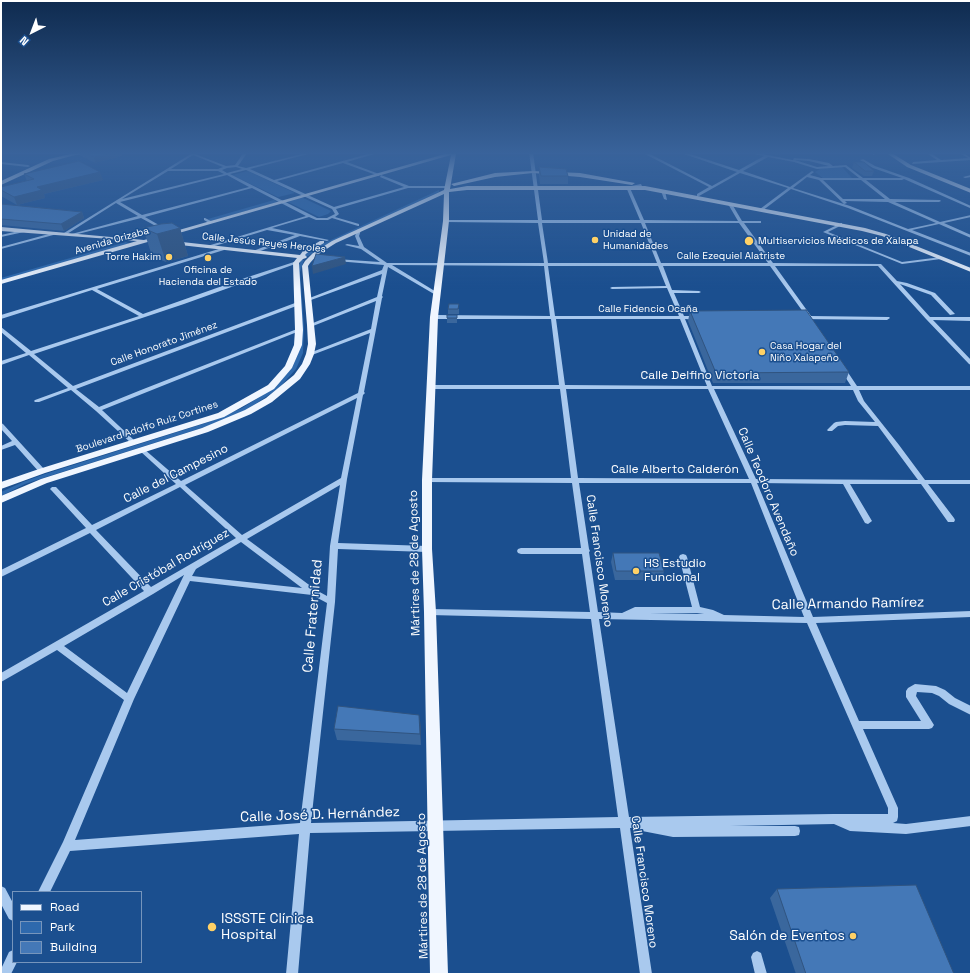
<!DOCTYPE html>
<html>
<head>
<meta charset="utf-8">
<style>
  body { margin:0 }
  #map { position:relative; width:972px; height:975px; overflow:hidden; background:#1b4f8f; font-family:"Space Grotesk",sans-serif }
  canvas { display:block }
  .frame { position:absolute; inset:0; border:2px solid #fff; pointer-events:none }
  .legend { position:absolute; left:12px; top:891px; width:130px; height:72px; box-sizing:border-box; background:#1b4f8f; border:1px solid #7695bc; margin:0; padding:5px 7px; list-style:none; font-size:12px; color:#fff }
  .legend li { display:flex; align-items:center; gap:8px; height:20px }
  .legend b { width:20px; border:1px solid #7695bc }
  .north { position:absolute; left:12px; top:12px; width:40px; height:40px; -webkit-text-stroke:3px #1b4f8f; paint-order:stroke; rotate:222deg; font-size:11px; font-weight:700; line-height:16px; text-align:center; color:#fff }
  .north::after { content:''; display:block; margin:auto; width:14px; height:18px; background:#fff; clip-path:polygon(50% 0,100% 100%,50% 72%,0 100%) }
</style>
</head>
<body>
<div id="map">
<canvas width="972" height="975"></canvas>
<div class="frame"></div>
<ul class="legend">
<li><b style="height:5px;background:#f0f6ff"></b>Road</li>
<li><b style="height:11px;background:#2e69ad"></b>Park</li>
<li><b style="height:11px;background:#4478b7"></b>Building</li>
</ul>
<div class="north">N</div>
</div>
<script>
const c = document.querySelector('canvas').getContext('2d');
c.lineJoin = 'round';
function fill(path, color) { c.fillStyle = color; c.fill(path, 'evenodd'); }
const poly = rows => new Path2D(rows.map(r => 'M' + r).join(''));
function trace(path, color, width, dash) { c.strokeStyle = color; c.lineWidth = width; c.lineCap = dash ? 'butt' : 'round'; c.setLineDash(dash || []); c.stroke(path); }
function label(font, color, halo, rows, align = 'center') {
  c.font = font + ' "Space Grotesk",sans-serif'; c.lineWidth = 3; c.setLineDash([]); c.textBaseline = 'middle'; c.strokeStyle = halo; c.fillStyle = color; for (const [text, x, y, turn = 0] of rows) {
    c.save(); c.translate(x, y); c.rotate((+turn || 0) * Math.PI / 180); c.textAlign = isNaN(turn) ? turn : align; if (halo) c.strokeText(text, 0, 0); c.fillText(text, 0, 0); c.restore();
  }
}
const green = poly([
  [833,167,842,167,852,178,824,179,815,172,820,169],
  [248,171,295,193,278,197,232,175],
  [439,190,439,192,322,247,308,256,303,256,318,246],
  [301,197,331,211,328,214,319,217,286,201],
  [274,200,277,202,211,221,208,219],
  [126,242,129,244,1,281,1,278],
  [301,260,304,260,300,272,304,328,303,353,296,369,278,389,246,410,211,425,46,477,25,484,1,496,1,492,23,482,45,474,209,422,242,408,274,388,292,368,298,354,296,273]
]);
const minor = poly([
  [1,152,8,152,1,154,1,152],
  [194,152,198,152,195,154,226,166,235,165,244,152,248,152,238,166,246,168,310,152,316,152,250,169,274,180,375,152,381,152,347,162,379,174,379,176,343,163,277,181,334,207,404,187,380,177,381,175,409,186,447,186,449,187,447,188,408,188,336,209,339,214,335,217,359,224,359,226,358,226,332,218,328,220,316,220,309,217,272,228,329,240,327,241,300,236,255,253,253,252,253,251,295,235,267,230,208,248,204,247,306,216,252,188,145,217,164,228,164,230,163,230,141,218,70,236,68,235,138,216,116,203,67,234,64,233,194,152],
  [193,155,223,167,218,169,171,169,193,155],
  [236,167,242,169,227,173,222,170,227,168,236,167],
  [246,170,332,209,335,214,327,218,317,218,230,174,246,170],
  [168,171,218,171,224,174,122,199,168,171],
  [227,175,249,187,142,215,120,202,227,175],
  [529,152,533,152,542,220,640,220,626,187,641,184,642,186,630,188,644,220,738,221,728,204,730,203,732,204,742,221,761,221,761,223,744,223,773,263,881,264,897,281,907,283,935,293,955,314,950,315,931,295,900,284,930,317,971,317,971,321,933,320,971,360,971,365,969,364,926,319,878,266,775,266,811,316,889,317,890,318,887,320,800,319,800,317,806,316,770,266,663,266,672,290,699,291,701,292,699,293,674,293,684,316,698,316,701,318,698,320,685,319,712,386,851,386,840,369,843,367,845,368,857,386,971,386,971,390,859,390,864,401,899,445,925,480,971,480,971,484,928,484,954,518,955,520,954,522,948,522,921,484,850,484,872,521,868,524,865,523,843,484,757,483,813,617,971,611,971,617,816,623,859,721,921,721,906,697,906,691,908,688,915,684,936,686,945,690,955,698,971,706,971,715,949,704,939,696,932,693,917,692,916,696,934,725,932,728,929,729,863,729,898,808,898,817,897,821,893,823,906,824,971,816,971,826,906,834,850,831,834,824,730,826,795,826,799,827,800,831,799,835,795,836,673,837,637,830,633,828,630,828,652,974,640,974,620,828,310,833,298,974,286,974,299,834,70,851,50,892,38,892,63,842,124,700,57,650,1,682,1,673,144,591,90,533,1,577,1,570,86,528,52,491,50,489,52,487,56,487,92,525,176,484,140,451,139,450,140,449,144,449,181,481,358,393,370,333,312,355,308,355,307,354,371,329,376,301,313,326,311,327,308,325,377,297,382,274,311,300,307,299,382,270,384,265,336,261,334,260,336,259,380,262,361,249,345,245,347,244,359,246,355,236,358,229,361,230,359,236,364,247,387,263,544,263,538,223,446,222,444,221,446,220,538,220,529,152],
  [542,223,641,223,657,263,548,263,542,223],
  [645,223,739,223,768,263,661,263,645,223],
  [392,265,544,266,550,316,434,315,431,317,434,319,551,319,559,385,430,385,427,387,430,389,560,389,571,478,427,478,424,480,427,482,572,483,581,548,521,548,518,549,517,551,518,553,521,554,582,554,590,612,430,609,427,610,426,612,427,614,430,615,591,619,618,817,311,823,335,602,338,549,427,552,430,551,431,549,430,547,427,546,338,543,347,479,363,395,365,393,364,392,382,298,383,297,382,296,388,267,434,294,438,293,392,265],
  [548,266,658,266,666,286,612,287,610,288,612,289,667,288,679,316,555,316,548,266],
  [556,319,680,319,707,386,565,385,556,319],
  [566,389,708,389,749,479,578,478,566,389],
  [714,389,853,390,858,401,875,422,845,421,836,422,834,423,827,430,828,431,832,431,838,426,845,425,878,426,918,480,756,479,714,389],
  [357,398,341,478,242,535,185,485,357,398],
  [579,483,751,483,804,617,724,615,713,610,700,607,687,557,686,555,683,554,680,555,679,557,692,607,635,607,622,613,598,612,589,552,590,551,589,549,579,483],
  [340,485,330,546,327,596,316,590,247,539,340,485],
  [180,487,236,538,151,587,96,530,180,487],
  [241,542,302,588,192,576,196,569,241,542],
  [184,575,127,693,64,646,153,594,184,575],
  [190,581,312,595,327,603,300,823,75,840,134,699,190,581],
  [649,613,697,613,704,614,649,613],
  [599,619,807,623,888,808,888,814,833,814,629,817,599,619],
  [641,152,646,152,712,186,737,172,678,152,684,152,739,170,764,156,744,152,752,152,793,160,794,158,809,159,829,163,833,166,846,165,863,178,902,178,873,168,860,160,863,159,875,166,909,178,971,206,971,208,970,208,904,179,902,180,866,180,890,199,940,200,941,201,939,202,895,202,940,222,971,215,971,217,944,223,971,235,971,238,939,224,912,230,971,253,971,256,848,208,791,189,762,211,760,211,760,209,788,188,740,173,699,196,697,196,697,194,709,187,641,152],
  [768,157,794,162,817,169,845,167,859,178,821,178,810,175,814,172,812,171,790,187,743,171,768,157],
  [795,160,809,161,829,166,817,167,795,160],
  [807,177,819,180,844,204,847,203,845,201,888,202,936,223,908,229,850,206,793,188,807,177],
  [823,180,861,180,885,199,843,199,823,180],
  [815,152,828,152,823,154,815,152],
  [875,152,880,152,873,155,873,153,875,152],
  [925,152,929,152,941,160,968,158,958,152,962,152,971,158,971,160,912,164,913,162,937,160,925,152],
  [1,162,28,165,30,166,28,167,1,164,1,162],
  [971,175,971,177,965,178,963,177,971,175],
  [663,190,665,191,667,200,664,199,661,191,663,190],
  [205,218,211,221,212,222,209,223,204,220,204,218,205,218],
  [841,223,842,223,842,225,828,232,902,262,941,257,943,258,941,259,902,264,823,232,841,223],
  [23,230,25,231,24,232,1,237,1,235,23,230],
  [56,232,58,233,57,234,1,249,1,247,56,232],
  [222,248,224,248,224,250,97,289,143,314,245,278,294,262,298,263,184,304,34,354,73,386,295,303,299,303,299,305,76,389,99,407,141,390,297,329,299,328,302,330,102,410,135,441,136,442,135,443,131,443,96,411,71,390,39,402,35,402,34,401,35,400,68,388,29,355,1,365,1,361,26,353,1,332,1,327,31,351,139,316,92,290,1,319,1,315,222,248],
  [1,423,3,424,44,469,45,471,44,473,40,473,15,445,1,450,1,446,12,441,1,429,1,423],
  [1,886,5,888,13,903,13,921,9,919,1,904,1,886],
  [13,950,13,962,17,962,11,974,1,974,1,969,9,952,13,950],
  [757,951,761,953,767,974,755,974,751,957,753,953,757,951]
]);
const major = poly([
  [102,152,75,155,53,161,1,185,1,181,49,159,75,153,102,152],
  [452,152,460,152,456,154,450,189,467,186,645,186,865,228,886,234,971,268,971,272,882,236,862,231,645,190,467,190,449,192,449,221,438,317,432,480,432,549,436,612,448,974,430,974,424,612,422,549,422,480,430,317,443,221,444,194,336,243,317,255,310,263,308,266,316,344,314,354,310,364,300,379,272,402,251,414,208,432,47,483,1,503,1,496,41,479,202,428,245,410,266,398,294,375,302,364,306,354,308,344,307,325,302,266,305,261,313,253,332,241,444,190,451,155,1,284,1,280,137,241,1,231,1,227,144,240,452,152],
  [885,152,890,152,911,165,971,189,971,193,907,167,885,152],
  [533,171,580,173,635,183,632,185,580,177,533,173,495,177,454,186,451,184,495,173,533,171],
  [173,241,300,255,303,251,320,241,324,241,324,243,307,253,305,255,307,257,306,258,303,259,299,263,303,330,302,345,292,368,274,389,224,417,45,473,1,489,1,482,39,469,218,413,268,385,285,366,294,345,295,330,293,263,297,258,171,244,171,242,173,241]
]);
const wall = poly([
  [80,152,121,152,122,156,95,163,81,156],
  [765,152,785,152,778,155],
  [854,162,874,171,872,176,864,176,852,168],
  [539,167,568,176,568,184,540,184,539,175],
  [24,174,103,180,44,194,45,198,17,205,1,196,1,187,27,181],
  [1,204,82,212,84,218,64,231,1,225],
  [143,228,180,228,188,256,166,262,152,256],
  [449,304,459,309,459,314,448,314,448,309],
  [690,311,849,372,845,383,713,383,688,321],
  [457,315,457,323,447,323,447,318],
  [613,553,664,571,662,580,615,580,611,562],
  [421,726,421,745,337,740,334,729],
  [777,889,954,974,796,974,770,898]
]);
const shadedWall = poly([
  [114,152,121,152,122,156,95,163,94,157],
  [779,152,785,152,778,155],
  [100,172,103,180,44,194,45,198,17,205,14,197,37,187],
  [82,212,84,218,64,231,61,224],
  [180,228,188,256,166,262,157,234],
  [345,257,346,264,313,274,312,266],
  [419,715,421,726,421,745,420,734]
]);
const building = poly([
  [83,152,114,152,94,157,83,152],
  [79,161,100,172,37,187,42,190,14,197,1,190,1,187,34,179,24,174,79,161],
  [854,162,864,162,874,171,865,171,854,162],
  [539,167,566,169,568,176,541,176,539,167],
  [1,204,82,212,61,224,1,219,1,204],
  [172,223,180,228,157,234,143,228,161,224,172,223],
  [316,254,345,257,312,266,316,254],
  [449,304,459,304,458,309,448,309,449,304],
  [806,310,849,372,716,373,690,311,806,310],
  [447,315,457,315,457,318,447,318,447,315],
  [613,553,659,553,664,571,616,571,613,553],
  [338,706,419,715,420,734,334,729,338,706],
  [916,885,954,974,806,974,777,889,916,885]
]);
const markers = [
  [595,240,4,"#ffd166"],
  [749,241,5,"#ffd166"],
  [169,257,4,"#ffd166"],
  [208,258,4,"#ffd166"],
  [762,352,4,"#ffd166"],
  [636,571,4,"#ffd166"],
  [212,927,5,"#ffd166"],
  [853,936,4,"#ffd166"]
];
const farPoinames = [
  ["Unidad de",603,234],
  ["Humanidades",603,246],
  ["Multiservicios Médicos de Xalapa",758,241],
  ["Torre Hakim",161,257,"right"],
  ["Oficina de",208,270,"center"],
  ["Hacienda del Estado",208,282,"center"],
  ["Casa Hogar del",770,346],
  ["Niño Xalapeño",770,358]
];
const farStreetnames = [
  ["Avenida Orizaba",112,241,-16],
  ["Calle Jesús Reyes Heroles",264,243,6],
  ["Calle Ezequiel Alatriste",731,256],
  ["Calle Fidencio Ocaña",648,309],
  ["Calle Honorato Jiménez",164,344,-20],
  ["Boulevard Adolfo Ruiz Cortines",147,427,-18]
];
const streetNames = [
  ["Calle Delfino Victoria",700,376],
  ["Calle Alberto Calderón",675,470],
  ["Calle del Campesino",176,474,-27],
  ["Calle Teodoro Avendaño",768,492,67],
  ["Calle Francisco Moreno",599,561,82],
  ["Mártires de 28 de Agosto",415,563,-91],
  ["Calle Cristóbal Rodríguez",166,568,-30],
  ["Calle Francisco Moreno",644,882,82],
  ["Mártires de 28 de Agosto",423,886,-91]
];
const poiNames = [
  ["HS Estudio",644,564],
  ["Funcional",644,578]
];
const nearStreetnames = [
  ["Calle Armando Ramírez",848,604,-1],
  ["Calle Fraternidad",313,616,-85],
  ["Calle José D. Hernández",320,815,-2]
];
const nearPoinames = [
  ["ISSSTE Clínica",221,919],
  ["Hospital",221,935],
  ["Salón de Eventos",845,936,"right"]
];
fill(green, '#2e69ad');
fill(minor, '#a9c9ee');
fill(major, '#f0f6ff');
fill(wall, '#3a679d');
fill(shadedWall, '#305480');
fill(building, '#4478b7');
trace(building, '#305480', 1);
const sky = c.createLinearGradient(0, 0, 0, 289);
sky.addColorStop(0, '#0f2b4f');
sky.addColorStop(0.53, '#39639b');
sky.addColorStop(1, '#39639b00');
c.fillStyle = sky;
c.fillRect(0, 0, 972, 289);
for (const [x, y, r, color] of markers) { const dot = new Path2D(); dot.arc(x, y, r, 0, 2 * Math.PI); c.fillStyle = color; c.fill(dot); trace(dot, '#1b4f8f', 1.5); }
label('10px', '#fff', '#1b4f8f', farPoinames, 'left');
label('10px', '#fff', '#1b4f8f', farStreetnames);
label('12px', '#fff', '#1b4f8f', streetNames);
label('12px', '#fff', '#1b4f8f', poiNames, 'left');
label('14px', '#fff', '#1b4f8f', nearStreetnames);
label('14px', '#fff', '#1b4f8f', nearPoinames, 'left');
</script>
</body>
</html>
